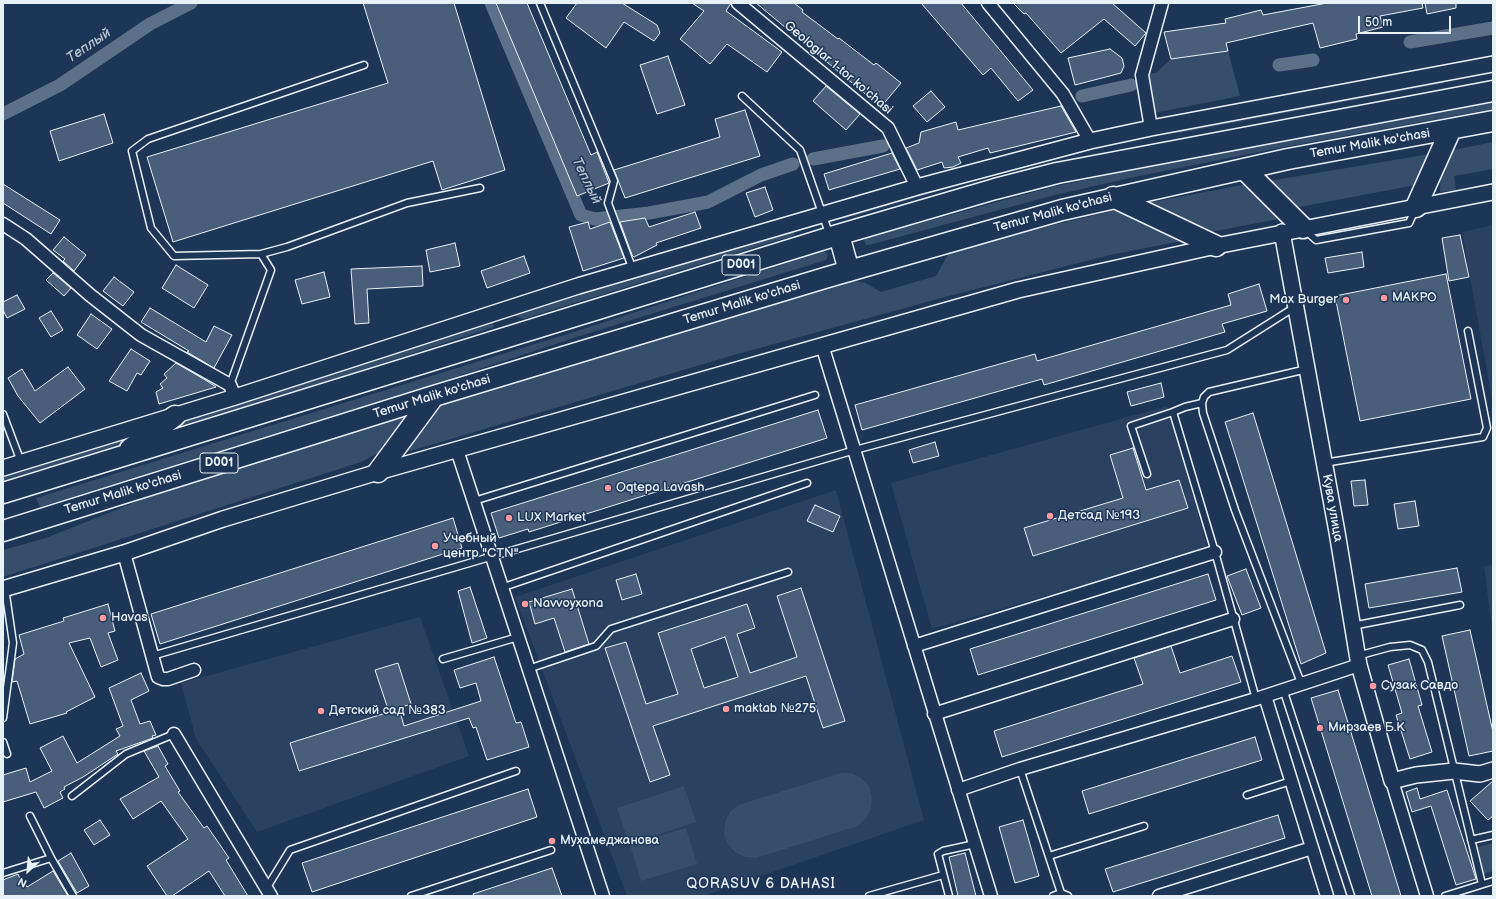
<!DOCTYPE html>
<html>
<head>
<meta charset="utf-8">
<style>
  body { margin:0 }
  #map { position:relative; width:1496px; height:899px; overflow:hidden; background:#1d3557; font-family:"Balsamiq Sans",sans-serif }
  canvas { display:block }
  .frame { position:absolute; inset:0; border:4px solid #e8f1f8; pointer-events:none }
  .north { position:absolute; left:8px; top:851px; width:40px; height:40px; -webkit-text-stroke:3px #1d3557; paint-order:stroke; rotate:206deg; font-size:11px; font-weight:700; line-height:16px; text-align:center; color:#e8f1f8 }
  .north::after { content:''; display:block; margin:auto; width:14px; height:18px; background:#e8f1f8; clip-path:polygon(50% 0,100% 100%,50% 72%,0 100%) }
  .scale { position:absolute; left:1358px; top:16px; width:93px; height:18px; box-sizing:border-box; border:2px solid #e8f1f8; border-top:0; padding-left:5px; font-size:12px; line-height:14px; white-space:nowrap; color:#e8f1f8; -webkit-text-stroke:3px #1d3557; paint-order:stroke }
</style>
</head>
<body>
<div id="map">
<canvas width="1496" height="899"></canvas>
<div class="frame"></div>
<div class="north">N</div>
<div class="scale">50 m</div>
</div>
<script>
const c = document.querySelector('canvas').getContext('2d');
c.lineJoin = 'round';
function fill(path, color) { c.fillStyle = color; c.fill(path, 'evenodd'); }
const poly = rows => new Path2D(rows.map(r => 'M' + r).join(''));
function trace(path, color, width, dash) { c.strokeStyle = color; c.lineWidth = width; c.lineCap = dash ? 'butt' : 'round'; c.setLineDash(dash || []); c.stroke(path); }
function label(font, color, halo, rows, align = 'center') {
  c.font = font + ' "Balsamiq Sans",sans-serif'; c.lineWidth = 3; c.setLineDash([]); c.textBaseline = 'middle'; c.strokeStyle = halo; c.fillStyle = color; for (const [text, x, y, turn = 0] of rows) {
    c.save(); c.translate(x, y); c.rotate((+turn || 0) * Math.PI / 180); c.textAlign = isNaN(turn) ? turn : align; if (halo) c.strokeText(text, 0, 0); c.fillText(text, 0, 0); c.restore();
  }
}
const built = poly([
  [1493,225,1493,405,1462,232],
  [1167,406,1208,549,932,629,891,483],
  [836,490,924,820,703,896,627,896,515,597],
  [1493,565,1493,637,1484,566],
  [420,617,469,756,257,832,196,739,181,683]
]);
const green = poly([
  [1228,51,1240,96,1154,113,1148,74,1156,73,1171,59],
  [1443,76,1444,83,1179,133,1164,129],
  [1493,100,1493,109,1279,148,1139,176,1055,195,869,245,866,245,864,241,866,238,1052,187,1280,139],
  [1493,142,1493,169,1454,176,1456,190,1440,192,1441,171,1448,151],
  [1430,154,1421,184,1294,208,1269,181],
  [1013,169,844,219,838,215],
  [1247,184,1284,218,1205,233,1147,203],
  [1125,208,1187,240,1110,255,945,297,734,355,400,454,439,405,852,281,864,282,881,292,936,276,951,249],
  [793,228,795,235,523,319,513,315],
  [824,251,828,254,826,260,583,335,440,382,40,507,36,498,580,330],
  [492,320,494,327,236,411,158,435,189,417],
  [408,415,378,453,361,462,3,577,3,550,46,538,148,497,273,456],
  [139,432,119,447,3,483,3,476],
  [841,773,851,773,861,778,869,786,872,797,871,808,866,818,858,826,756,858,745,857,735,852,728,844,724,834,725,822,730,812,738,805],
  [684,786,696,822,629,844,617,808],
  [686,828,697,864,641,881,630,845],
  [1493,843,1493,871,1484,874,1477,847]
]);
const canal = poly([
  [491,3,581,215,595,219,649,213,708,202,761,175,793,164],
  [1410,42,1493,28],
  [1279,65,1313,60],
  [1082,96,1131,85],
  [3,114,60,85,150,24,191,3],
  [813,159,883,146]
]);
const building = poly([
  [363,3,454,3,505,170,442,190,433,161,173,242,147,157,388,83,363,3],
  [496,3,527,3,591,155,597,152,609,183,577,196,496,3],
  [577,3,622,3,657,25,660,33,654,41,624,22,606,48,566,18,577,3],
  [692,3,731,3,726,11,782,52,767,72,727,44,710,64,680,39,704,11,692,3],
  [756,3,794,3,803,10,802,12,838,39,839,38,874,65,876,63,901,83,881,107,756,3],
  [921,3,961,3,1033,90,1018,101,991,68,983,75,921,3],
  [1013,3,1112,3,1146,33,1135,46,1104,19,1061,53,1026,13,1024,14,1013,3],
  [1327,3,1422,3,1423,8,1380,16,1383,27,1356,34,1357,39,1320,48,1313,23,1226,43,1228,51,1171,59,1164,32,1226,23,1225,19,1261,10,1263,15,1327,3],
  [1425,3,1456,3,1456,8,1427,14,1425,3],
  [1110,49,1122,58,1124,66,1121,73,1075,85,1068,58,1110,49],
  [668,56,685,105,657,114,640,65,668,56],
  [826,86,860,114,846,130,813,101,826,86],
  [931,91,945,107,927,122,913,106,931,91],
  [1061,106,1076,132,990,153,988,148,958,157,961,163,953,167,944,168,942,162,917,170,906,148,919,143,921,132,956,122,958,130,1061,106],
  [745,110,760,156,625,198,614,170,720,137,715,119,745,110],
  [104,114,113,143,59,161,50,131,104,114],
  [892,153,900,169,829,190,824,174,892,153],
  [3,184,60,220,51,234,3,203,3,184],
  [765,187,773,210,755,217,746,193,765,187],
  [695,212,701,228,656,243,657,245,634,257,632,255,620,222,645,218,649,227,695,212],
  [588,222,590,229,610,222,624,258,583,271,569,227,588,222],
  [1460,235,1469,277,1449,281,1442,238,1460,235],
  [64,237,86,255,74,271,63,261,65,259,53,250,64,237],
  [455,243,460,266,430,272,426,250,455,243],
  [1362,252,1364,267,1328,273,1325,258,1362,252],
  [524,256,530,273,487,288,481,271,524,256],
  [176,265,208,285,194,308,162,288,176,265],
  [422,266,423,286,367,289,369,323,355,324,351,269,422,266],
  [324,272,330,297,302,304,295,280,324,272],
  [53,273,71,288,64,296,46,280,53,273],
  [1446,274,1471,399,1360,421,1335,296,1446,274],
  [114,277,134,292,123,306,103,291,114,277],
  [1259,284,1267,311,1222,324,1225,332,1044,385,1042,379,862,430,855,405,1035,354,1037,361,1231,305,1228,294,1259,284],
  [17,295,25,309,7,318,3,310,3,302,17,295],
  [150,308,206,342,214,326,232,335,214,368,187,352,189,351,141,322,150,308],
  [51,311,63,330,51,337,39,318,51,311],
  [91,314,112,329,97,349,77,335,91,314],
  [131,349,150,361,141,375,137,373,127,391,109,381,131,349],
  [176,363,207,381,216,387,159,404,156,392,163,388,160,384,167,378,164,374,176,363],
  [68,367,85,389,40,423,18,396,8,378,22,369,35,391,68,367],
  [1161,383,1164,397,1131,406,1127,392,1161,383],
  [818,410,827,438,529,532,528,529,499,538,491,513,818,410],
  [1253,413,1326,653,1301,664,1225,422,1253,413],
  [935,442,939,456,913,463,909,450,935,442],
  [1133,448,1146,490,1179,480,1188,508,1033,556,1024,528,1123,498,1110,455,1133,448],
  [1365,480,1368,505,1354,506,1351,481,1365,480],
  [1415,501,1419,526,1398,529,1394,504,1415,501],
  [815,505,840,516,833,532,807,521,815,505],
  [453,518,462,548,160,644,151,614,453,518],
  [1457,568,1462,592,1369,608,1365,584,1457,568],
  [1246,569,1261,608,1242,615,1227,576,1246,569],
  [636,574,642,594,622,600,616,580,636,574],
  [1208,574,1216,600,978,675,970,649,1208,574],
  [470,587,487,638,472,643,458,591,470,587],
  [801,588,845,721,823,728,806,676,653,726,670,775,650,782,605,648,626,642,646,704,678,694,658,633,747,604,755,628,737,634,750,673,797,657,777,596,801,588],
  [725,637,738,677,704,688,691,649,725,637],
  [572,589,589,644,565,652,554,618,535,624,529,602,572,589],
  [108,604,115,631,108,633,118,660,101,667,90,638,69,643,95,697,66,712,67,713,30,724,17,681,12,682,15,659,24,654,19,635,64,621,63,618,108,604],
  [1470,630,1493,732,1493,751,1469,756,1442,636,1470,630],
  [1171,646,1180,673,1232,656,1241,682,1002,757,994,731,1143,684,1134,658,1171,646],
  [494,657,516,723,521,722,529,747,487,760,476,727,473,728,469,718,299,771,290,743,389,712,375,670,398,663,411,704,399,708,404,726,481,701,476,683,460,688,454,670,494,657],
  [1409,659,1422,705,1418,706,1432,752,1410,759,1396,715,1402,713,1388,665,1409,659],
  [141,673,149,691,131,700,140,724,150,721,156,735,152,736,153,738,116,751,118,754,83,777,64,787,65,789,60,792,63,798,44,808,36,792,3,802,3,775,26,768,30,782,52,771,40,748,63,736,77,763,120,736,116,729,123,726,109,688,141,673],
  [1338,690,1401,896,1372,896,1311,698,1338,690],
  [1255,737,1262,760,1089,814,1082,791,1255,737],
  [158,746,168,764,165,766,180,791,178,792,204,828,207,826,229,858,226,860,248,896,225,896,209,871,172,896,167,896,147,866,188,839,161,801,133,819,120,799,159,777,144,751,158,746],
  [1493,781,1493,816,1488,820,1470,801,1493,781],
  [1417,788,1420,799,1447,790,1476,879,1456,885,1431,806,1412,812,1406,792,1417,788],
  [528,789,537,817,312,892,302,863,528,789],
  [1278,815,1285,838,1113,892,1105,869,1278,815],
  [100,820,110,835,94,845,84,830,100,820],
  [1023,820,1039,876,1015,883,999,827,1023,820],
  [71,853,89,886,77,893,58,861,71,853],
  [965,853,976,896,958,896,949,857,965,853],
  [552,868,562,896,474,896,473,894,552,868],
  [53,871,68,896,3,896,3,880,18,874,23,886,26,885,27,887,53,871]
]);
const service = poly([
  [540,3,614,181,608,203,633,270],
  [742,96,800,150,830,236],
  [1305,230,1316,240,1409,223,1415,210],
  [261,254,174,256,151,228,132,151,148,139,364,65],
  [230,385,271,270,261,254,287,247,407,203,480,188],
  [1202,403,1185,407,1173,412,1215,552,1256,699],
  [3,414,21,462],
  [1324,463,1483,437,1487,428,1468,331],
  [1147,474,1131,426,1173,412],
  [474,501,815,395],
  [501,588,807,483],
  [1352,626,1460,605],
  [152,656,855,450,1227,350,1295,307],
  [1357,656,1390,647,1410,645,1422,650,1428,662,1482,884],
  [443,659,518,637],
  [528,669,596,646,611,629,788,572],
  [1301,683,1235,510,1203,413,1202,403,1204,397,1209,392,1307,369],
  [1283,689,1351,896],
  [3,718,13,643,5,588],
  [3,742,7,754],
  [1020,769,1061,893],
  [1247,795,1291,781],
  [72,796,126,754,174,734],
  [30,816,51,858,73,896],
  [1471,840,1493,835],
  [1049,856,1144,826],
  [3,873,51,858],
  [266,889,290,850,516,771],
  [411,896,551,850],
  [869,896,943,875],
  [949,896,938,854,943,851,975,844],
  [1053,896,1061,893,1068,896],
  [1445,896,1493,881]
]);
const minor = poly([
  [738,3,888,128,917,187],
  [988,3,1063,94,1090,141],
  [1151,128,1142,75,1162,3],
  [3,224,26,239,90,295,141,335,230,385,235,397],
  [822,345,991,896],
  [457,450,603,896],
  [124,553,158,677,163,679,168,679,194,670],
  [914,646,1215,552],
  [1265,696,1327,896],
  [934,714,1233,619],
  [174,734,271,896],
  [1392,781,1427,896],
  [958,790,1020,769,1256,699,1359,665],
  [1159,896,1312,848]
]);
const tertiary = poly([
  [1282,232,1337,532,1359,665,1392,781,1416,775,1454,771,1480,774,1493,770],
  [3,468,235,397,578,286,917,187,1090,141,1151,128,1493,64],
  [3,589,124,553,223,519,378,472,1018,290,1216,246,1493,192]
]);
const trunk = poly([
  [1244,169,1303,228],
  [1113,197,1216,246],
  [1416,207,1451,129],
  [839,235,849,271],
  [130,449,175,416],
  [378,472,434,396],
  [3,493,831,237,995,189,1057,173,1493,91],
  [3,531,434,396,828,277,1062,210,1288,159,1493,121]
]);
const markers = [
  [1384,298,4,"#ff9aa2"],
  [1346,300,4,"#ff9aa2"],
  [608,488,4,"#ff9aa2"],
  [1050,516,4,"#ff9aa2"],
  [509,518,4,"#ff9aa2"],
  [435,546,4,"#ff9aa2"],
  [525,604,4,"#ff9aa2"],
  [103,618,4,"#ff9aa2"],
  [1373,686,4,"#ff9aa2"],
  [726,709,4,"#ff9aa2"],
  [321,711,4,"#ff9aa2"],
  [1320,728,4,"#ff9aa2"],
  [552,841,4,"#ff9aa2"]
];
const shields = [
  [741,265,38],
  [219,463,38]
];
const shieldNames = [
  ["D001",741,265],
  ["D001",219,463]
];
const streetNames = [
  ["Geologlar 1-tor ko'chasi",838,68,40],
  ["Temur Malik ko'chasi",1370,144,-10],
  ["Temur Malik ko'chasi",1053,213,-15],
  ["Temur Malik ko'chasi",742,303,-17],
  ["Temur Malik ko'chasi",432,397,-17],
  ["Temur Malik ko'chasi",123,493,-17],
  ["Кува улица",1332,508,80]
];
const poiNames = [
  ["МАКРО",1392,298],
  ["Max Burger",1338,300,"right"],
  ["Oqtepa Lavash",616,488],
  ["Детсад №193",1058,516],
  ["LUX Market",517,518],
  ["Учебный",443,539],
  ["центр \"CTN\"",443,554],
  ["Navvoyxona",533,604],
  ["Havas",111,618],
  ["Сузак Савдо",1381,686],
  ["maktab №275",734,709],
  ["Детский сад №383",329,711],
  ["Мирзаев Б.К",1328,728],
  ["Мухамеджанова",560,841]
];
const waterNames = [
  ["Теплый",89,46,-34],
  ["Теплый",586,181,64]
];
const neighbourhoodNames = [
  ["QORASUV 6 DAHASI",761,884]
];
fill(built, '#2a4162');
fill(green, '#374d6c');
trace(canal, '#5d7089', 13);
fill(building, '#495e7a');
trace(building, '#e8f1f8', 1);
trace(service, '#e8f1f8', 9);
trace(minor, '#e8f1f8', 15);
trace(tertiary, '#e8f1f8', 18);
trace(trunk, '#e8f1f8', 23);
trace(service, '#1d3557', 6);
trace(minor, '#1d3557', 12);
trace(tertiary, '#1d3557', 15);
trace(trunk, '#1d3557', 20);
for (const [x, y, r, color] of markers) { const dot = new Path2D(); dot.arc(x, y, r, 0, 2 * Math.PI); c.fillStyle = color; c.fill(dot); trace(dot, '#1d3557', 1.5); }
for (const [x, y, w] of shields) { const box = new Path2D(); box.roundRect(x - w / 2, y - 10, w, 20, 3); c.fillStyle = '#1d3557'; c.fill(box); trace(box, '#e8f1f8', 1); }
label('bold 12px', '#e8f1f8', null, shieldNames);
label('13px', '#e8f1f8', '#1d3557', streetNames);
label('13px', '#e8f1f8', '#1d3557', poiNames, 'left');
label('italic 14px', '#b7c4d1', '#1d3557', waterNames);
c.letterSpacing = '1px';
label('14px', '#e8f1f8', '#1d3557', neighbourhoodNames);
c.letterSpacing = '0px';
</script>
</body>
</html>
